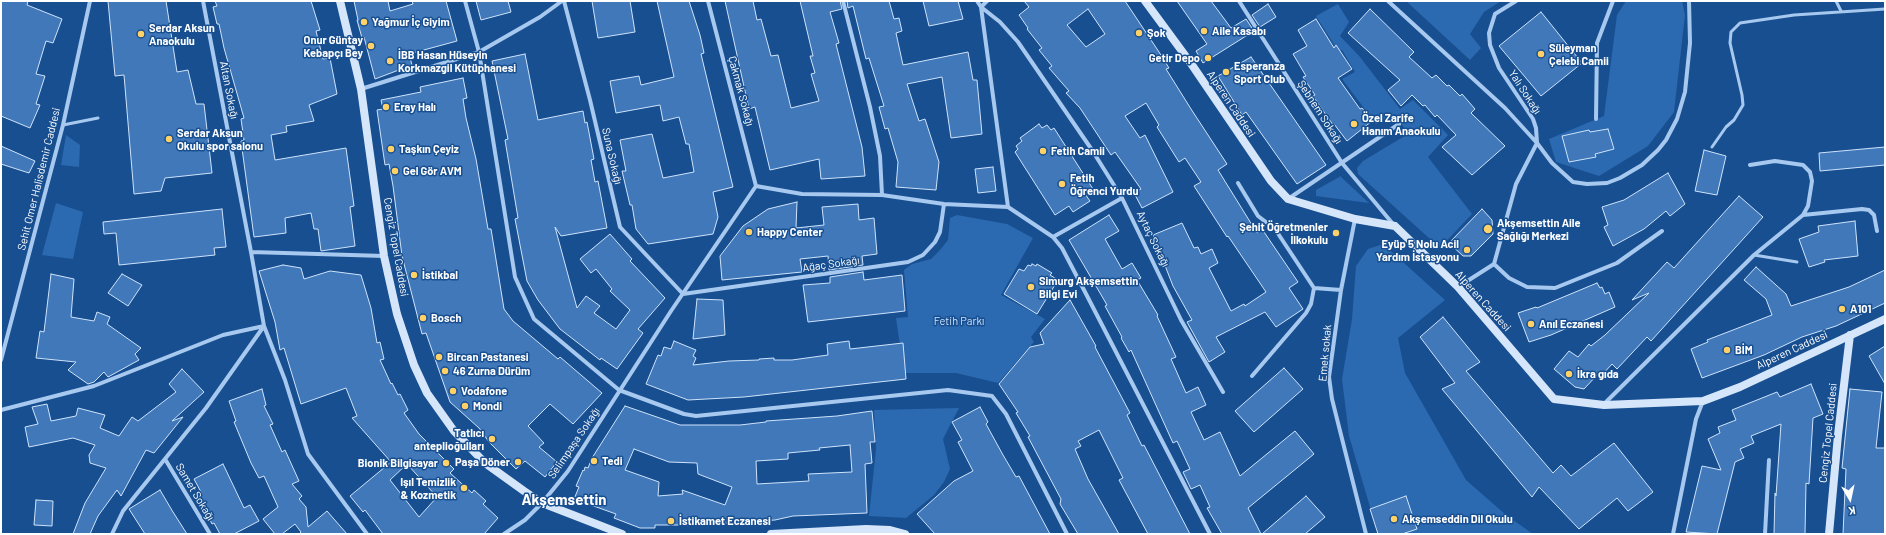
<!DOCTYPE html>
<html>
<head>
<meta charset="utf-8">
<style>
  body { margin:0 }
  #map { position:relative; width:1886px; height:535px; overflow:hidden; background:#184f91; font-family:Barlow,sans-serif }
  canvas { display:block }
  .frame { position:absolute; inset:0; border:2px solid #fff; pointer-events:none }
  .north { position:absolute; left:1830px; top:479px; width:40px; height:40px; -webkit-text-stroke:3px #184f91; paint-order:stroke; rotate:171deg; font-size:11px; font-weight:700; line-height:16px; text-align:center; color:#fff }
  .north::after { content:''; display:block; margin:auto; width:14px; height:18px; background:#fff; clip-path:polygon(50% 0,100% 100%,50% 72%,0 100%) }
</style>
</head>
<body>
<div id="map">
<canvas width="1886" height="535"></canvas>
<div class="frame"></div>
<div class="north">K</div>
</div>
<script>
const c = document.querySelector('canvas').getContext('2d');
c.lineJoin = 'round';
function fill(path, color) { c.fillStyle = color; c.fill(path, 'evenodd'); }
const poly = rows => new Path2D(rows.map(r => 'M' + r).join(''));
function trace(path, color, width, dash) { c.strokeStyle = color; c.lineWidth = width; c.lineCap = dash ? 'butt' : 'round'; c.setLineDash(dash || []); c.stroke(path); }
function label(font, color, halo, rows, align = 'center') {
  c.font = font + ' Barlow,sans-serif'; c.lineWidth = 3; c.setLineDash([]); c.textBaseline = 'middle'; c.strokeStyle = halo; c.fillStyle = color; for (const [text, x, y, turn = 0] of rows) {
    c.save(); c.translate(x, y); c.rotate((+turn || 0) * Math.PI / 180); c.textAlign = isNaN(turn) ? turn : align; if (halo) c.strokeText(text, 0, 0); c.fillText(text, 0, 0); c.restore();
  }
}
const green = poly([
  [1406,1,1501,1,1484,12,1470,34,1481,48,1470,60],
  [1626,1,1682,1,1685,15,1674,112,1648,146,1599,176,1556,162,1549,139,1604,116,1617,15],
  [1338,4,1349,22,1340,36,1360,57,1400,109,1413,100,1448,135,1428,157,1472,214,1440,248,1358,174,1357,168,1363,161,1408,134,1395,114,1376,124,1342,79,1355,72,1342,50,1338,51,1316,16],
  [66,135,80,145,79,167,61,165],
  [1341,176,1341,177,1369,203,1316,196,1316,190],
  [56,203,83,212,73,259,42,255],
  [957,215,1007,224,1033,238,1001,295,1045,319,1031,337,1034,342,998,383,956,373,904,373,896,318,908,317,904,270,912,264,931,259,940,250,948,240,950,218],
  [1383,244,1445,300,1398,338,1405,373,1466,480,1506,515,1533,534,1378,534,1349,436,1342,379,1352,319,1356,266,1368,249],
  [959,408,943,439,950,469,944,482,934,495,906,518,869,516,876,449,874,410]
]);
const building = poly([
  [1,1,28,1,27,5,62,19,53,43,46,41,36,74,45,76,36,104,40,105,30,128,1,116,1,1],
  [108,1,166,1,177,72,188,70,196,104,204,104,212,173,165,178,161,191,134,194,124,75,115,76,108,1],
  [215,1,311,1,320,30,316,31,323,59,330,58,337,94,309,105,314,121,286,126,287,132,271,135,275,160,346,148,354,206,350,207,355,246,321,251,318,229,314,229,311,213,285,218,286,233,254,237,241,141,244,140,241,119,244,118,224,48,219,24,217,24,213,7,217,6,215,1],
  [354,1,388,1,390,11,413,4,412,1,446,1,457,41,409,54,412,65,375,79,364,37,362,38,357,20,358,20,354,1],
  [476,1,508,1,511,12,481,20,476,1],
  [592,1,630,1,635,32,598,38,592,1],
  [657,1,689,1,700,35,704,53,701,54,733,187,713,192,718,217,713,234,648,244,636,229,632,205,630,205,622,171,626,171,620,140,652,134,663,178,694,172,689,144,686,144,679,117,663,121,660,105,616,113,610,81,639,76,641,85,674,77,657,1],
  [725,1,753,1,757,20,761,19,771,56,778,55,791,108,819,101,811,74,815,73,810,56,813,56,800,1,840,1,842,9,830,12,839,43,836,44,862,147,865,176,821,179,819,159,770,170,755,107,749,109,725,1],
  [847,1,889,1,894,19,899,18,902,31,896,33,903,65,968,52,973,80,977,80,982,134,951,138,942,77,907,84,919,121,925,119,939,162,936,190,896,187,898,162,888,128,885,129,879,107,884,106,869,58,866,59,853,6,848,8,847,1],
  [923,1,958,1,963,19,929,26,923,1],
  [1024,1,1125,1,1159,52,1169,68,1166,69,1191,109,1227,164,1218,170,1257,233,1262,229,1298,282,1289,288,1303,309,1276,327,1265,312,1216,337,1225,352,1209,362,1187,322,1192,320,1173,286,1153,235,1182,223,1194,248,1198,247,1201,254,1212,249,1218,263,1209,268,1231,311,1244,304,1245,306,1266,292,1228,236,1227,237,1194,186,1201,182,1185,158,1179,162,1157,127,1159,125,1146,103,1125,116,1140,138,1145,135,1173,192,1142,208,1134,193,1141,189,1115,152,1111,155,1080,108,1066,93,1069,91,1049,68,1052,66,1039,50,1042,48,1027,29,1028,28,1019,15,1029,7,1024,1],
  [1088,9,1105,34,1086,47,1067,25,1088,9],
  [1177,1,1211,1,1231,28,1246,19,1254,31,1203,63,1196,51,1207,44,1177,1],
  [1268,4,1276,17,1260,27,1252,15,1268,4],
  [1370,9,1414,52,1409,57,1432,78,1436,75,1447,86,1449,85,1460,96,1462,94,1475,109,1471,113,1505,146,1472,175,1442,147,1456,135,1437,115,1435,117,1425,105,1423,106,1412,95,1401,106,1388,90,1400,80,1348,33,1370,9],
  [1541,12,1582,63,1541,96,1499,46,1541,12],
  [1316,19,1334,48,1336,45,1352,69,1338,78,1360,109,1362,108,1372,121,1347,141,1334,124,1333,125,1313,96,1315,95,1303,77,1306,76,1293,54,1307,46,1298,30,1316,19],
  [525,54,538,120,583,111,585,123,587,122,594,159,591,160,595,182,598,181,607,228,561,236,555,227,577,308,586,296,600,306,594,313,616,329,630,310,610,291,612,289,596,269,591,273,580,259,610,234,632,259,630,261,665,298,638,329,643,333,617,369,601,358,600,360,560,329,538,300,527,281,515,219,518,218,505,140,508,139,492,61,525,54],
  [1251,57,1326,165,1297,184,1246,112,1242,115,1218,76,1251,57],
  [463,78,467,98,463,99,466,118,476,159,488,229,491,229,504,309,513,321,558,359,560,357,602,393,573,424,550,404,528,426,544,443,539,447,557,462,545,477,525,461,516,469,489,442,479,428,450,402,426,333,422,334,402,256,393,186,389,164,385,165,377,110,383,109,381,100,421,92,420,87,463,78],
  [1039,124,1042,128,1047,125,1051,130,1054,128,1093,189,1085,194,1090,201,1073,212,1069,206,1055,215,1015,152,1018,149,1016,146,1022,141,1020,138,1039,124],
  [1608,129,1614,149,1595,154,1596,157,1569,162,1562,136,1589,130,1590,132,1608,129],
  [1,146,35,161,29,173,1,164,1,146],
  [1885,147,1885,165,1820,171,1819,153,1885,147],
  [1704,150,1726,156,1717,195,1695,191,1704,150],
  [993,167,996,191,978,193,975,169,993,167],
  [1668,173,1685,204,1670,216,1666,211,1644,229,1613,246,1604,227,1608,225,1602,207,1624,200,1668,173],
  [1739,196,1763,217,1651,341,1647,337,1617,369,1612,364,1601,376,1598,374,1584,389,1575,387,1554,369,1569,351,1578,357,1589,344,1591,346,1605,335,1649,293,1632,300,1667,262,1674,268,1739,196],
  [797,202,796,228,824,225,822,207,858,204,859,220,874,218,877,254,862,256,863,265,829,270,828,256,800,259,802,272,722,280,720,256,743,226,768,209,797,202],
  [222,209,226,247,214,248,215,255,119,265,116,233,104,234,103,222,222,209],
  [1482,209,1492,220,1493,234,1471,256,1463,256,1449,243,1482,209],
  [1109,215,1119,231,1105,239,1122,269,1132,263,1141,278,1137,280,1158,315,1157,316,1176,357,1171,359,1186,393,1198,387,1206,405,1191,412,1204,440,1220,432,1240,476,1295,431,1314,454,1248,508,1261,534,1222,534,1207,508,1210,507,1200,485,1191,489,1183,472,1190,469,1177,441,1173,443,1131,350,1129,352,1121,338,1122,337,1105,306,1107,305,1069,240,1109,215],
  [1855,221,1858,256,1824,260,1825,262,1809,267,1799,239,1819,232,1818,226,1855,221],
  [1032,264,1036,266,1037,264,1052,273,1050,275,1058,280,1037,314,1004,294,1019,269,1024,271,1028,265,1031,266,1032,264],
  [283,265,301,268,304,279,330,271,361,275,371,308,377,343,380,342,384,359,380,360,391,384,392,383,398,395,400,394,408,410,404,413,419,434,454,469,450,473,472,493,474,490,486,501,483,504,498,518,484,534,383,534,365,510,363,512,350,496,391,462,352,418,357,416,346,388,301,404,284,348,280,350,275,322,259,271,283,265],
  [407,464,437,497,419,517,390,480,407,464],
  [1756,267,1786,294,1791,306,1849,287,1885,270,1885,303,1836,326,1802,337,1764,355,1702,378,1691,349,1708,342,1707,340,1772,315,1766,299,1744,280,1756,267],
  [863,272,864,280,902,275,905,311,808,322,803,285,830,283,830,277,863,272],
  [51,274,74,279,71,317,94,321,97,312,110,317,107,324,141,348,135,354,139,360,108,377,104,372,94,382,88,384,68,370,76,362,36,358,40,331,44,332,51,274],
  [122,274,142,285,128,306,108,293,122,274],
  [1597,283,1600,288,1602,287,1605,294,1609,292,1615,307,1551,335,1529,342,1518,313,1536,307,1537,308,1597,283],
  [697,299,723,300,725,335,693,339,697,299],
  [1070,300,1096,346,1095,347,1130,413,1127,415,1142,446,1144,445,1190,534,1148,534,1119,480,1123,478,1099,430,1078,441,1081,446,1075,449,1088,479,1119,534,1078,534,1060,504,1061,499,1028,437,1030,436,1016,413,1018,412,999,384,1030,347,1044,344,1040,333,1070,300],
  [1443,317,1480,362,1466,371,1553,473,1561,465,1571,476,1614,443,1653,492,1628,511,1617,498,1579,529,1539,487,1532,497,1442,389,1455,383,1420,337,1443,317],
  [674,341,696,350,693,356,696,358,693,365,729,361,759,360,759,359,774,358,774,360,792,360,828,355,827,344,849,341,850,349,903,343,906,379,744,397,688,400,646,384,658,355,661,356,664,347,671,349,674,341],
  [1885,346,1885,384,1869,356,1885,346],
  [1284,368,1303,389,1254,432,1235,411,1284,368],
  [182,369,204,392,172,421,183,417,154,453,146,450,121,496,117,490,98,516,90,534,73,534,85,503,106,468,90,463,89,455,95,445,73,438,29,447,25,427,38,424,32,407,47,404,51,421,76,416,78,408,105,415,100,428,119,436,132,417,138,421,176,392,169,384,182,369],
  [1811,384,1823,414,1813,418,1809,484,1806,483,1805,534,1774,534,1775,493,1776,496,1781,424,1751,436,1754,443,1740,449,1744,458,1735,462,1717,534,1686,532,1702,466,1721,470,1708,439,1720,433,1718,427,1736,420,1732,410,1777,392,1780,397,1811,384],
  [262,389,266,405,264,406,273,424,270,425,282,452,285,450,299,481,292,484,302,496,299,499,306,507,308,527,327,511,347,534,299,534,301,532,295,524,282,534,275,534,263,519,278,507,264,476,259,478,251,463,234,422,236,421,229,401,262,389],
  [1850,389,1882,392,1876,448,1885,448,1885,534,1843,534,1846,469,1842,468,1850,389],
  [625,406,680,425,740,425,766,422,766,421,837,416,872,411,875,442,870,442,872,463,865,464,867,513,793,516,775,520,698,525,655,525,655,528,640,528,614,518,616,514,574,499,579,487,576,486,583,470,584,471,585,467,588,468,592,458,625,406],
  [850,445,852,472,808,474,809,481,757,484,756,461,788,459,788,453,820,450,819,448,850,445],
  [634,449,669,462,697,463,698,474,732,487,725,505,682,490,683,494,658,496,659,482,625,470,634,449],
  [980,407,988,422,986,424,1003,455,1016,477,1019,476,1050,534,935,534,917,514,954,481,973,471,958,442,962,440,952,422,980,407],
  [223,464,244,508,250,505,259,521,234,534,220,534,214,523,212,524,198,496,202,494,194,479,223,464],
  [160,490,173,512,187,534,145,534,129,509,160,490],
  [1306,496,1325,517,1305,534,1262,534,1306,496],
  [1406,496,1417,529,1402,534,1378,534,1370,509,1406,496],
  [36,500,53,501,52,526,34,525,36,500]
]);
const lane = poly([
  [1836,1,1841,11],
  [63,125,98,118],
  [1712,147,1726,127,1734,120,1743,105,1742,95,1730,43,1731,32,1740,23,1794,15,1885,9],
  [1754,255,1797,262]
]);
const street = poly([
  [203,1,251,252],
  [465,1,479,52,515,277,534,319,619,390,684,414,696,416,948,390,992,396,1006,414,1067,534],
  [564,1,590,100,620,227,683,294,908,262,923,255,935,242,940,232,944,204],
  [708,1,756,186],
  [843,1,870,107,880,156,882,195],
  [977,1,981,7,1008,207],
  [987,1,981,7,1000,22,1018,42,1092,150,1122,198,1181,320,1223,392],
  [1239,1,1342,163,1393,224],
  [1388,1,1505,108,1537,143,1516,184,1494,264,1458,287],
  [1516,1,1495,14,1489,33,1490,45,1499,68,1533,119,1536,128,1537,143,1552,163,1573,182,1587,184,1607,183,1620,178,1642,165,1658,150,1666,140,1677,119,1685,92,1690,43,1689,1],
  [361,89,479,52,540,17,562,1],
  [1596,119,1597,43,1613,1],
  [1238,183,1258,216,1275,229,1314,288,1341,290],
  [1288,199,1399,124],
  [1803,215,1862,209,1869,210,1874,215,1877,231],
  [1355,219,1341,290,1329,377,1332,399,1366,534],
  [1053,237,1122,198],
  [1494,264,1509,278,1527,287,1555,288,1617,263,1662,231],
  [1,360,63,125,90,1],
  [1252,376,1306,313,1311,304,1314,288],
  [1604,404,1754,255,1803,215,1808,206,1812,181,1810,172,1803,165,1775,161,1750,165],
  [1,410,94,386,223,335,264,326,206,408,123,511,112,534],
  [165,459,210,534],
  [367,534,308,454,285,380,264,326,251,252,384,256],
  [504,534,525,520,542,503,568,471,671,311,756,186,802,194,882,195,944,204,1008,207,1053,237,1062,248,1084,290,1210,534],
  [1673,534,1696,419,1703,401],
  [1765,534,1769,460]
]);
const secondary = poly([
  [340,1,361,89,384,256,397,314,414,365,427,393,454,431,485,463,524,491,542,503,622,534],
  [1145,1,1190,62,1271,181,1288,199,1355,219,1395,226,1458,287,1554,399,1604,405,1703,401,1740,387,1885,319],
  [771,534,866,529,890,530,905,534],
  [1829,534,1838,435,1850,335]
]);
const markers = [
  [364,22,4,"#ffd166"],
  [1204,31,4,"#ffd166"],
  [1139,33,4,"#ffd166"],
  [141,34,4,"#ffd166"],
  [371,46,4,"#ffd166"],
  [1541,54,4,"#ffd166"],
  [1208,58,4,"#ffd166"],
  [390,61,4,"#ffd166"],
  [1226,72,4,"#ffd166"],
  [386,107,4,"#ffd166"],
  [1354,124,4,"#ffd166"],
  [169,139,4,"#ffd166"],
  [391,149,4,"#ffd166"],
  [1043,151,4,"#ffd166"],
  [395,171,4,"#ffd166"],
  [1062,184,4,"#ffd166"],
  [1488,229,5,"#ffd166"],
  [749,232,4,"#ffd166"],
  [1336,233,4,"#ffd166"],
  [1467,250,4,"#ffd166"],
  [414,275,4,"#ffd166"],
  [1031,287,4,"#ffd166"],
  [1842,309,4,"#ffd166"],
  [423,318,4,"#ffd166"],
  [1531,324,4,"#ffd166"],
  [1727,350,4,"#ffd166"],
  [439,357,4,"#ffd166"],
  [445,371,4,"#ffd166"],
  [1569,374,4,"#ffd166"],
  [453,391,4,"#ffd166"],
  [465,406,4,"#ffd166"],
  [492,439,4,"#ffd166"],
  [594,461,4,"#ffd166"],
  [518,462,4,"#ffd166"],
  [446,463,4,"#ffd166"],
  [464,488,4,"#ffd166"],
  [1394,519,4,"#ffd166"],
  [671,521,4,"#ffd166"]
];
const poiNames = [
  ["Yağmur İç Giyim",372,22],
  ["Serdar Aksun",149,28],
  ["Anaokulu",149,41],
  ["Aile Kasabı",1212,31],
  ["Şok",1147,33],
  ["Onur Güntay",363,40,"right"],
  ["Kebapçı Bey",363,53,"right"],
  ["Süleyman",1549,48],
  ["Çelebi Camii",1549,61],
  ["İBB Hasan Hüseyin",398,55],
  ["Korkmazgil Kütüphanesi",398,68],
  ["Getir Depo",1200,58,"right"],
  ["Esperanza",1234,66],
  ["Sport Club",1234,79],
  ["Eray Halı",394,107],
  ["Özel Zarife",1362,118],
  ["Hanım Anaokulu",1362,131],
  ["Serdar Aksun",177,133],
  ["Okulu spor salonu",177,146],
  ["Taşkın Çeyiz",399,149],
  ["Fetih Camii",1051,151],
  ["Gel Gör AVM",403,171],
  ["Fetih",1070,178],
  ["Öğrenci Yurdu",1070,191],
  ["Akşemsettin Aile",1497,223],
  ["Sağlığı Merkezi",1497,236],
  ["Şehit Öğretmenler",1328,227,"right"],
  ["İlkokulu",1328,240,"right"],
  ["Happy Center",757,232],
  ["Eyüp 5 Nolu Acil",1459,244,"right"],
  ["Yardım İstasyonu",1459,257,"right"],
  ["İstikbal",422,275],
  ["Simurg Akşemsettin",1039,281],
  ["Bilgi Evi",1039,294],
  ["A101",1850,309],
  ["Bosch",431,318],
  ["Anıl Eczanesi",1539,324],
  ["BİM",1735,350],
  ["Bircan Pastanesi",447,357],
  ["46 Zurna Dürüm",453,371],
  ["İkra gıda",1577,374],
  ["Vodafone",461,391],
  ["Mondi",473,406],
  ["Tatlıcı",484,433,"right"],
  ["anteplioğulları",484,446,"right"],
  ["Tedi",602,461],
  ["Paşa Döner",510,462,"right"],
  ["Bionik Bilgisayar",438,463,"right"],
  ["Işıl Temizlik",456,482,"right"],
  ["& Kozmetik",456,495,"right"],
  ["Akşemseddin Dil Okulu",1402,519],
  ["İstikamet Eczanesi",679,521]
];
const streetNames = [
  ["Altan Sokağı",229,90,79],
  ["Çakmak Sokağı",741,91,75],
  ["Yalı Sokağı",1525,92,57],
  ["Alperen Caddesi",1231,104,56],
  ["Şebnem Sokağı",1320,112,57],
  ["Suna Sokağı",612,156,77],
  ["Sehit Omer Halisdemir Caddesi",39,179,-76],
  ["Aytaç Sokağı",1153,239,64],
  ["Cengiz Topel Caddesi",396,247,80],
  ["Ağaç Sokağı",831,264,-8],
  ["Alperen Caddesi",1483,301,48],
  ["Alperen Caddesi",1792,350,-25],
  ["Emek sokak",1325,353,-85],
  ["Cengiz Topel Caddesi",1828,433,-84],
  ["Selimpaşa Sokağı",574,443,-56],
  ["Samet Sokağı",195,492,59]
];
const parkNames = [
  ["Fetih Parkı",959,321]
];
const districtNames = [
  ["Akşemsettin",564,500]
];
fill(green, '#2b69b0');
fill(building, '#4178b9');
trace(building, '#cee3fb', 1);
trace(lane, '#a7c9ef', 3);
trace(street, '#a7c9ef', 4);
trace(secondary, '#d5e6fb', 8);
for (const [x, y, r, color] of markers) { const dot = new Path2D(); dot.arc(x, y, r, 0, 2 * Math.PI); c.fillStyle = color; c.fill(dot); trace(dot, '#184f91', 1.5); }
label('bold 11px', '#fff', '#184f91', poiNames, 'left');
label('11px', '#fff', '#184f91', streetNames);
label('11px', '#cee3fb', '#184f91', parkNames);
label('bold 15px', '#fff', '#184f91', districtNames);
</script>
</body>
</html>
